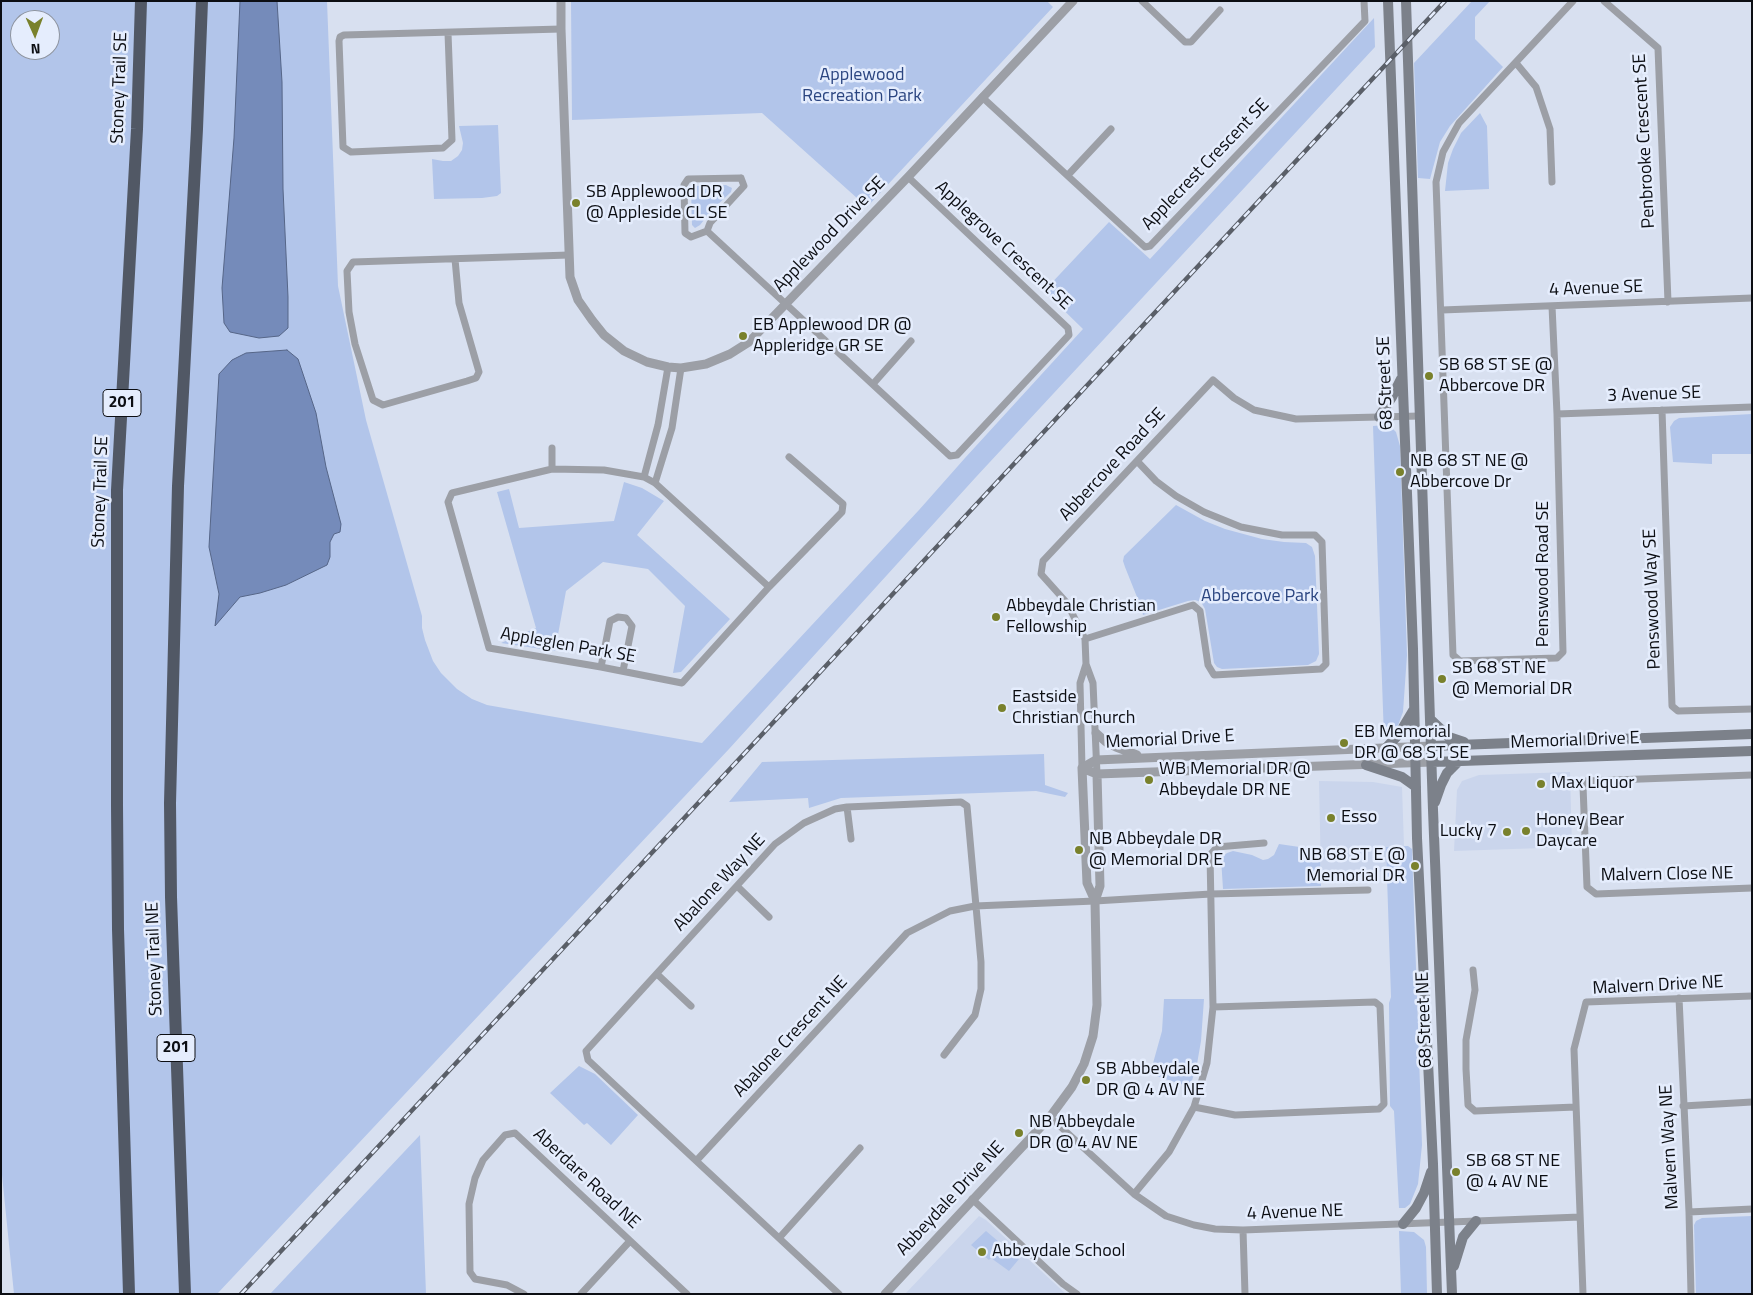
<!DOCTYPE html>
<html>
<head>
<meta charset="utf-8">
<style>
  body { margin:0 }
  #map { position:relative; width:1753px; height:1295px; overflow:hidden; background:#d8e0f0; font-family:"Titillium Web",sans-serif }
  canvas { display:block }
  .frame { position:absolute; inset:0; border:2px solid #0c0e13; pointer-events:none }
  .north { position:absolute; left:10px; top:10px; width:50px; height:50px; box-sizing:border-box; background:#e5edfd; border:1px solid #8e949f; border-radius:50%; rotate:178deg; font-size:14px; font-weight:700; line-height:20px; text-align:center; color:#0c0e13 }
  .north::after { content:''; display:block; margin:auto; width:18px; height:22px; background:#79812c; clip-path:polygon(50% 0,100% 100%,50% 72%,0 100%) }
</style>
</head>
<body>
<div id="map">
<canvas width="1753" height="1295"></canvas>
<div class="frame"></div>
<div class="north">N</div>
</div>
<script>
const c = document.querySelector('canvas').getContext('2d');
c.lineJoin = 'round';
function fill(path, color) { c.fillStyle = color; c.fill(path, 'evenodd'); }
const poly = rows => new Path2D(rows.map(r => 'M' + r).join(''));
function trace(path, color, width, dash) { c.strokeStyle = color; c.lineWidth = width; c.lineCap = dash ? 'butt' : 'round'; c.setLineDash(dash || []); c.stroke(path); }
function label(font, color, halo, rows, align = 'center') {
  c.font = font + ' "Titillium Web",sans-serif'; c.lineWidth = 5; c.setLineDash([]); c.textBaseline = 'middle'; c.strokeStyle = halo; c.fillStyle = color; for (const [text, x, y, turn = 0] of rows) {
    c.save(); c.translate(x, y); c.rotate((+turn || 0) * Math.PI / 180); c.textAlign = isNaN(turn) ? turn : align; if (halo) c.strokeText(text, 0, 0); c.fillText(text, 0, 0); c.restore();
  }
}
const built = poly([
  [1570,772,1572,847,1454,851,1457,790,1462,781,1479,775],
  [1319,781,1373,782,1402,787,1404,846,1386,847,1387,871,1321,876],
  [979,1216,986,1220,1066,1294,905,1294]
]);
const green = poly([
  [1,1,327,1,338,286,366,420,422,616,422,628,425,640,433,661,441,673,457,689,472,699,487,705,702,743,919,510,965,458,1083,329,1044,291,1109,222,1150,259,1374,18,1375,47,976,477,729,749,217,1294,14,1294,1,1165],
  [20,20,50,20,50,50,20,50],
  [571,1,1047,1,1053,7,867,207,762,113,572,120],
  [1472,1,1490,1,1475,17,1475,39,1503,67,1450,126,1440,142,1430,179,1418,178,1414,63],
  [1480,113,1487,126,1489,189,1445,191,1448,163,1453,149,1461,133],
  [498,125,501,193,497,196,482,198,434,199,432,159,443,161,451,161,458,156,462,150,463,143,459,126],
  [726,185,732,188,731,192,712,210,700,225,695,228,692,225,691,188,693,186],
  [1752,414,1752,454,1712,454,1712,464,1673,462,1670,427,1674,421,1679,418],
  [1384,425,1391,427,1396,432,1400,446,1407,655,1403,712,1397,728,1391,735,1384,738,1373,426],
  [624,482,642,488,664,501,637,535,730,619,681,672,673,673,685,606,648,569,603,562,566,591,555,651,501,643,536,628,497,492,509,489,519,528,614,521],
  [1176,505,1205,521,1225,529,1262,539,1284,542,1306,543,1312,547,1315,556,1319,654,1316,661,1308,665,1222,669,1217,667,1214,663,1205,609,1201,602,1195,600,1188,601,1143,615,1139,602,1125,567,1123,561,1124,556],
  [1044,754,1045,785,1068,793,1065,797,1036,791,841,798,809,808,808,798,729,802,762,762],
  [1279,844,1320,850,1321,886,1223,889,1221,858,1227,853,1233,851,1252,855,1263,860,1268,859,1274,855],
  [1408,846,1412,849,1422,1145,1418,1184,1410,1204,1405,1208,1399,1208,1394,1111,1390,1106,1389,1003,1391,997,1386,847],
  [1164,999,1204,999,1201,1041,1197,1064,1190,1087,1150,1074,1162,1031],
  [579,1066,595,1074,638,1115,611,1145,587,1123,584,1125,550,1093],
  [420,1135,426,1294,270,1294],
  [1752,1216,1752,1294,1696,1294,1694,1225,1696,1221,1702,1218],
  [986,1231,1019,1259,1009,1271,991,1258,989,1260,971,1245],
  [1399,1231,1414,1232,1424,1240,1426,1247,1427,1294,1401,1294]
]);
const water = poly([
  [240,1,277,1,282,82,283,189,288,297,288,328,279,336,259,338,230,332,224,323,222,288,234,138,240,1],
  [287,350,298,359,316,413,326,467,341,524,340,532,334,534,330,542,330,557,327,565,286,585,260,593,240,597,215,626,219,594,209,547,219,374,232,360,246,353,287,350]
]);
const minor = poly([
  [1142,1,1185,42,1191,42,1220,10],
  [1604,1,1658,48,1668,302],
  [448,33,452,140,443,148,351,152,343,147,339,41,340,37,344,35,561,29],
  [1516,63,1536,87,1550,129,1552,182],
  [982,97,1145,247,1150,246,1365,21,1364,1],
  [1068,175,1111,129],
  [741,178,744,186,710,223,707,231,691,237,685,233,684,185,688,179,741,178],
  [707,231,950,456,957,455,1069,335,1068,328,908,177],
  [455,259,459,303,479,372,476,378,467,381,383,405,373,400,355,344,349,312,347,271,353,262,569,255],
  [1552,306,1557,414,1563,652,1557,658,1460,661,1453,655,1436,182,1443,152,1459,123,1573,1],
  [1442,310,1752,298],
  [873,384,911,341],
  [1662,410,1672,706,1678,711,1752,709],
  [1557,414,1752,407],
  [552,448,552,469],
  [644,477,658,425,668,367],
  [655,483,672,428,681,368],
  [769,587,655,483,644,477,604,470,552,469,452,493,448,502,489,648,601,667,682,683,769,587,842,512,843,504,789,457],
  [1085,639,1193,605,1200,611,1208,665,1214,675,1321,669,1326,664,1322,542,1315,535,1282,535,1241,527,1204,512,1176,496,1156,481,1137,461],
  [1086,664,1093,683,1097,774],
  [601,667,610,621,618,617,626,618,632,626,623,671],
  [1082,768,1080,683,1086,664,1085,639,1067,603,1041,574,1043,561,1213,380,1234,398,1254,410,1296,419,1420,416],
  [1752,775,1586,781,1583,786,1587,887,1596,894,1752,888],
  [847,807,851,839],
  [737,886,769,917],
  [1473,970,1475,990,1466,1040,1466,1069,1468,1105,1475,1111,1576,1107],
  [657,974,691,1006],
  [1679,998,1689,1212,1691,1294],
  [1683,1106,1752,1102],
  [1194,1107,1235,1115,1379,1109,1384,1104,1380,1006,1375,1002,1213,1007],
  [1050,1117,1134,1194,1166,1216,1194,1225,1215,1229,1243,1230,1580,1217],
  [697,1160,907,933,950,911,975,906,1095,901,1211,894,1368,890],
  [1134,1194,1169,1152,1194,1107,1207,1063,1213,1007,1210,855,1217,847,1264,843],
  [972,1199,1063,1284,1077,1294],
  [1689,1212,1752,1209],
  [1243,1230,1245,1294],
  [780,1237,860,1148],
  [524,1294,507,1285,475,1279,470,1272,469,1204,475,1178,483,1160,505,1135,515,1133,687,1294],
  [581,1294,630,1241],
  [839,1294,588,1060,586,1051,775,844,804,823,835,809,847,807,961,802,967,806,981,962,981,989,975,1015,944,1055],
  [1583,1294,1574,1049,1586,1002,1752,996]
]);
const tertiary = poly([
  [561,1,561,29,570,277,578,300,592,320,604,335,624,351,647,362,668,367,681,368,706,364,730,354,749,342,908,177,1073,1],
  [1096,733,1106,742,1116,747,1137,755],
  [1082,768,1096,760,1431,746],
  [1082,768,1097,774,1432,762],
  [1082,768,1087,883,1095,901],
  [885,1294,1050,1117,1072,1087,1084,1064,1093,1036,1097,1005,1095,901,1100,886,1097,774]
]);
const secondary = poly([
  [1388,1,1413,649,1417,838,1433,1164,1437,1294],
  [1406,1,1433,810,1452,1294],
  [1379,417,1392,397,1401,379],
  [1431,720,1449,737,1464,742],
  [1431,746,1752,734],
  [1387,747,1399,734,1414,709],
  [1432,762,1752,751],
  [1366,765,1402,777,1416,787],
  [1435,802,1441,785,1447,773,1459,761],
  [1403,1224,1416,1208,1424,1193,1431,1172],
  [1454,1266,1463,1237,1476,1221]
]);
const motorway = poly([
  [129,1294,118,929,117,805,117,490,137,129,141,1],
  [185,1294,171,897,170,803,178,486,197,129,202,1]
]);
const rail = poly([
  [241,1294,1445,1]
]);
const markers = [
  [576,203,5,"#79812c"],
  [743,336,5,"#79812c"],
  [1429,376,5,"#79812c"],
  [1400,472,5,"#79812c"],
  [996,617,5,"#79812c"],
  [1442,679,5,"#79812c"],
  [1002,708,5,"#79812c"],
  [1344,743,5,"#79812c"],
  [1149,780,5,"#79812c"],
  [1541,784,5,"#79812c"],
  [1331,818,5,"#79812c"],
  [1526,831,5,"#79812c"],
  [1507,832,5,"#79812c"],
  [1079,850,5,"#79812c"],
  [1415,866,5,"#79812c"],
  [1086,1080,5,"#79812c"],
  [1019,1133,5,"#79812c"],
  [1456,1172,5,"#79812c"],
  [982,1252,5,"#79812c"]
];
const shields = [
  [122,403,38],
  [176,1048,38]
];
const shieldNames = [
  ["201",122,403],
  ["201",176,1048]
];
const parkNames = [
  ["Applewood",862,76],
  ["Recreation Park",862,97],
  ["Abbercove Park",1260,597]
];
const streetNames = [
  ["Stoney Trail SE",120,88,-88],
  ["Penbrooke Crescent SE",1645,141,-93],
  ["Applecrest Crescent SE",1206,165,-46],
  ["Applewood Drive SE",830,235,-46],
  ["Applegrove Crescent SE",1003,246,43],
  ["4 Avenue SE",1596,289,-2],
  ["68 Street SE",1386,383,-92],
  ["3 Avenue SE",1654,395,-2],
  ["Abbercove Road SE",1113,465,-47],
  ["Stoney Trail SE",101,492,-88],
  ["Penswood Road SE",1544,574,-90],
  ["Penswood Way SE",1653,599,-92],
  ["Appleglen Park SE",568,646,10],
  ["Memorial Drive E",1170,740,-3],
  ["Memorial Drive E",1575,741,-2],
  ["Malvern Close NE",1667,875,-1],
  ["Abalone Way NE",720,883,-47],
  ["Stoney Trail NE",155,959,-92],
  ["Malvern Drive NE",1658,986,-3],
  ["68 Street NE",1425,1020,-92],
  ["Abalone Crescent NE",791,1037,-47],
  ["Malvern Way NE",1670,1147,-93],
  ["Aberdare Road NE",586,1179,43],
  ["Abbeydale Drive NE",951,1199,-47],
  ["4 Avenue NE",1295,1213,-2]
];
const poiNames = [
  ["SB Applewood DR",586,193],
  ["@ Appleside CL SE",586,214],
  ["EB Applewood DR @",753,326],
  ["Appleridge GR SE",753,347],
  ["SB 68 ST SE @",1439,366],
  ["Abbercove DR",1439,387],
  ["NB 68 ST NE @",1410,462],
  ["Abbercove Dr",1410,483],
  ["Abbeydale Christian",1006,607],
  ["Fellowship",1006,628],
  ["SB 68 ST NE",1452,669],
  ["@ Memorial DR",1452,690],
  ["Eastside",1012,698],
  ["Christian Church",1012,719],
  ["EB Memorial",1354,733],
  ["DR @ 68 ST SE",1354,754],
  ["WB Memorial DR @",1159,770],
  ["Abbeydale DR NE",1159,791],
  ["Max Liquor",1551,784],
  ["Esso",1341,818],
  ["Honey Bear",1536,821],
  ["Daycare",1536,842],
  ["Lucky 7",1497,832,"right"],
  ["NB Abbeydale DR",1089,840],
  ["@ Memorial DR E",1089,861],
  ["NB 68 ST E @",1405,856,"right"],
  ["Memorial DR",1405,877,"right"],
  ["SB Abbeydale",1096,1070],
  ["DR @ 4 AV NE",1096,1091],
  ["NB Abbeydale",1029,1123],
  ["DR @ 4 AV NE",1029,1144],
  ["SB 68 ST NE",1466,1162],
  ["@ 4 AV NE",1466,1183],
  ["Abbeydale School",992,1252]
];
fill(built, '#cad5ec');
fill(green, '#b2c5ea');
fill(water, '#758bba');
trace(water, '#566688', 1);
trace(minor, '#9c9fa6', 7);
trace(tertiary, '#9c9fa6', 9);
trace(secondary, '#7c818a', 10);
trace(motorway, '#515865', 12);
trace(rail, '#5a5f68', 4.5);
trace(rail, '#e5edfd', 2.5, [8]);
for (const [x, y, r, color] of markers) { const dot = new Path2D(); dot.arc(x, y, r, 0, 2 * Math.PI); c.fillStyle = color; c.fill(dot); trace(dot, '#e5edfd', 2); }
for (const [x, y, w] of shields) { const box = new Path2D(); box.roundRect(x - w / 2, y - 13.5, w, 27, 4); c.fillStyle = '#e5edfd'; c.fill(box); trace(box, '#0c0e13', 1); }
label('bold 16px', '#0c0e13', null, shieldNames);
label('18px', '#2b4580', '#e5edfd', parkNames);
label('18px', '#0c0e13', '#e5edfd', streetNames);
label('18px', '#0c0e13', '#e5edfd', poiNames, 'left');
</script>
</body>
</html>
